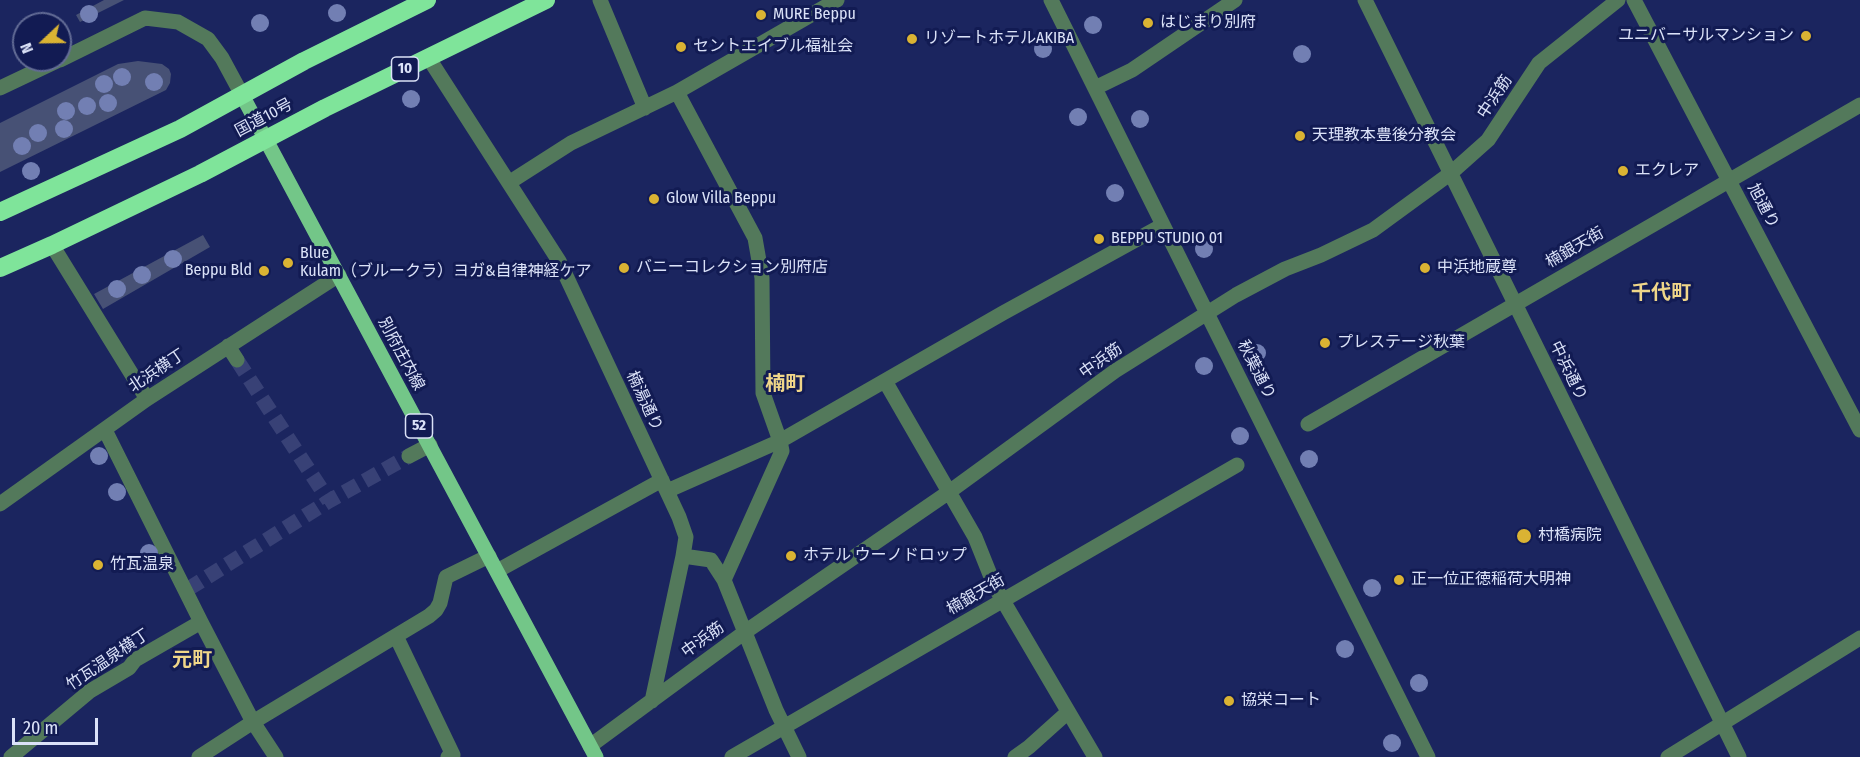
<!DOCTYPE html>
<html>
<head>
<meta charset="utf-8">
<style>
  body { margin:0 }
  #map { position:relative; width:1860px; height:757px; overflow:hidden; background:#1b255f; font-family:"Fira Sans Condensed",sans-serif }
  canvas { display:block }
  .north { position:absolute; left:12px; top:12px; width:60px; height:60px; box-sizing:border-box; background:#121b53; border:2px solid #626b95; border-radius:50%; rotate:248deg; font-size:16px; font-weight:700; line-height:24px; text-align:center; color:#dbe2f8 }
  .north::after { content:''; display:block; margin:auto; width:21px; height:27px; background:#dab333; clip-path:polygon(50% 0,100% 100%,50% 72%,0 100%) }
  .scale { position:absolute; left:12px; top:718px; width:86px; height:27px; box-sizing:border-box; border:3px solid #dbe2f8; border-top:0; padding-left:8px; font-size:18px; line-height:21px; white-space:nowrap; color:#dbe2f8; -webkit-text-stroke:4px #121b53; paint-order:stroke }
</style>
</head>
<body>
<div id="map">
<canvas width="1860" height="757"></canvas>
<div class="north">N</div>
<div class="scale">20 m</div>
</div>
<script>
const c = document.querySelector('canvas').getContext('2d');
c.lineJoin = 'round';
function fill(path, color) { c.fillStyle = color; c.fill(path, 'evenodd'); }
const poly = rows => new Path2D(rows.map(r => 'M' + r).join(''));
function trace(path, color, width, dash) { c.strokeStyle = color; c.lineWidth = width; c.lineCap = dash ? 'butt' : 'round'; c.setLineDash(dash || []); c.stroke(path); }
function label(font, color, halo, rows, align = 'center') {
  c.font = font + ' "Fira Sans Condensed","Noto Sans JP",sans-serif'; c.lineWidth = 6; c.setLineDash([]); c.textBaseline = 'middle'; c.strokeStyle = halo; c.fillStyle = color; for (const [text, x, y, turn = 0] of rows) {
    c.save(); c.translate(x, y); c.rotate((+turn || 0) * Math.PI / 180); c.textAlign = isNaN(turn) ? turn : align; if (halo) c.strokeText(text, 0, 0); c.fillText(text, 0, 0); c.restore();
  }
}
const green = poly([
  [104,0,124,0,80,22,76,15],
  [138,61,162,64,169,69,171,74,170,83,166,90,0,172,0,123,118,64],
  [203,235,210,247,103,309,94,294]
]);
const minorTunnel = poly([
  [237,360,329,501],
  [188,589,329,501,409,456]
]);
const minor = poly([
  [600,0,645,108],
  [1051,0,1428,757],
  [1365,0,1739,757],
  [1634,0,1860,430],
  [428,57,559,261,679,517,686,537,683,556,711,560,724,580,776,710,799,757],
  [60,60,145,18,178,22,208,39,222,58,242,95],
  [0,88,59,60],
  [1095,88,1132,70,1235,0],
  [510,182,571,143,677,92,837,0],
  [52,245,147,399],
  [228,346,237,360],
  [885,381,975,537,995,587,1095,757],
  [1308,424,1860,105],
  [105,430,201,622,253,722,276,757],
  [409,456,430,445],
  [667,491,780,441,763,393,762,278,755,238,677,92],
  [0,504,147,399,339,275],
  [497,571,662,480],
  [724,580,782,451,780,441,1003,313,1163,225],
  [396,636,453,755,448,757],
  [652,701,683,556],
  [590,746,745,632,949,492,1115,371,1236,295,1285,269,1321,255,1373,230,1451,173,1488,140,1539,63,1618,0],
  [11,757,90,691,129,668,135,660,201,622],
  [199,757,253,722,429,616,436,610,440,603,446,577,489,556],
  [732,757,1237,465],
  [1015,757,1029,747,1068,712],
  [1668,757,1860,638]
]);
const major = poly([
  [242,95,596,757]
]);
const highway = poly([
  [0,212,180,129,304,61,427,0],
  [0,268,52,245,200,174,325,108,546,0]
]);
const trees = [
  [337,13],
  [89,14],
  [260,23],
  [1093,25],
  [1043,49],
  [1302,54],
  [122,77],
  [154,82],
  [104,84],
  [411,99],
  [108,103],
  [87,106],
  [66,111],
  [1078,117],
  [1140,119],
  [64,129],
  [38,133],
  [22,146],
  [31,171],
  [1115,193],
  [1204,249],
  [173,259],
  [142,275],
  [117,289],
  [1257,353],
  [1204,366],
  [1240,436],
  [99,456],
  [1309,459],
  [117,492],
  [149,553],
  [1372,588],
  [1345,649],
  [1419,683],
  [1392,743]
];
const markers = [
  [761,15,6,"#dab333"],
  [1148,23,6,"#dab333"],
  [1806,36,6,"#dab333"],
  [912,39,6,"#dab333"],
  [681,47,6,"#dab333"],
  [1300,136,6,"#dab333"],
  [1623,171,6,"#dab333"],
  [654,199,6,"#dab333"],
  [1099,239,6,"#dab333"],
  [288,263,6,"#dab333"],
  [624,268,6,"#dab333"],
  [1425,268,6,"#dab333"],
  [264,271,6,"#dab333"],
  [1325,343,6,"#dab333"],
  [1524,536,8,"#dab333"],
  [791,556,6,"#dab333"],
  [98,565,6,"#dab333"],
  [1399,580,6,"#dab333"],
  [1229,701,6,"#dab333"]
];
const shields = [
  [405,69,27],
  [419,426,27]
];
const shieldNames = [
  ["10",405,69],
  ["52",419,426]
];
const poiNames = [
  ["MURE Beppu",773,15],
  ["はじまり別府",1160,23],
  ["ユニバーサルマンション",1794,36,"right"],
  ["リゾートホテルAKIBA",924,39],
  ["セントエイブル福祉会",693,47],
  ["天理教本豊後分教会",1312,136],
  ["エクレア",1635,171],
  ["Glow Villa Beppu",666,199],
  ["BEPPU STUDIO 01",1111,239],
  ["Blue",300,254],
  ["Kulam（ブルークラ）ヨガ&自律神経ケア",300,272],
  ["バニーコレクション別府店",636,268],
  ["中浜地蔵尊",1437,268],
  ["Beppu Bld",252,271,"right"],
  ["プレステージ秋葉",1337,343],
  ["村橋病院",1538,536],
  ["ホテル ウーノドロップ",803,556],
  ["竹瓦温泉",110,565],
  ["正一位正徳稲荷大明神",1411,580],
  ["協栄コート",1241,701]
];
const streetNames = [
  ["中浜筋",1495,97,-56],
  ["国道10号",264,118,-28],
  ["旭通り",1763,206,62],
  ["楠銀天街",1575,248,-30],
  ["別府庄内線",401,354,62],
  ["中浜筋",1101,361,-35],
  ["秋葉通り",1256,370,63],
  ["北浜横丁",157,371,-34],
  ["中浜通り",1568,371,64],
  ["楠湯通り",644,401,65],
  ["楠銀天街",976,595,-30],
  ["中浜筋",703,640,-36],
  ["竹瓦温泉横丁",108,660,-34]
];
const quarterNames = [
  ["千代町",1661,293],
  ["楠町",785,384],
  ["元町",192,660]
];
fill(green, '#475175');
trace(minorTunnel, '#384176', 15, [15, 8]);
trace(minor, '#53795b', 15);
trace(major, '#73c688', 15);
trace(highway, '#7fe49a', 18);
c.fillStyle = '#727fb3';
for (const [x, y] of trees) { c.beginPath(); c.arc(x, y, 9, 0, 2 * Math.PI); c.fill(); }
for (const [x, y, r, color] of markers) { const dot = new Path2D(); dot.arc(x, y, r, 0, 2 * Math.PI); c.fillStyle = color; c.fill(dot); trace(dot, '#121b53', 2); }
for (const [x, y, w] of shields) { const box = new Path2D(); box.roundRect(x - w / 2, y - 12, w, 24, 4.5); c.fillStyle = '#121b53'; c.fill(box); trace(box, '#dbe2f8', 1.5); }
label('bold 15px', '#dbe2f8', null, shieldNames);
label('16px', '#dbe2f8', '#121b53', poiNames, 'left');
label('16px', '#dbe2f8', '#121b53', streetNames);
label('bold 20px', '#f0d689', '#121b53', quarterNames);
</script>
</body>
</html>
